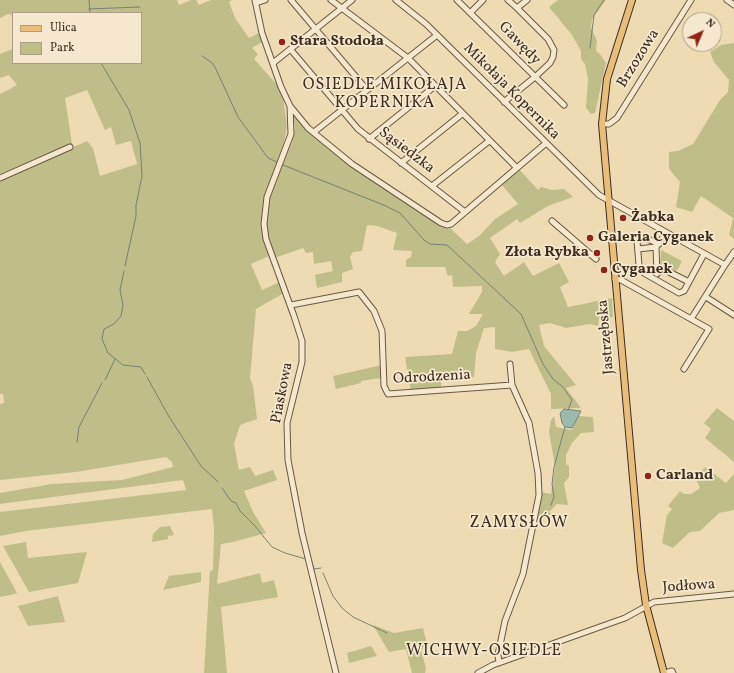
<!DOCTYPE html>
<html>
<head>
<meta charset="utf-8">
<style>
  body { margin:0 }
  #map { position:relative; width:734px; height:673px; overflow:hidden; background:#efdbb3; font-family:Vollkorn,serif }
  canvas { display:block }
  .legend { position:absolute; left:12px; top:12px; width:130px; height:52px; box-sizing:border-box; background:#f5e8ce; border:1px solid #ab9d88; margin:0; padding:5px 7px; list-style:none; font-size:12px; color:#3d2d1f }
  .legend li { display:flex; align-items:center; gap:8px; height:20px }
  .legend b { width:20px; border:1px solid #ab9d88 }
  .north { position:absolute; left:682px; top:12px; width:40px; height:40px; box-sizing:border-box; background:#f5e8ce; border:1px solid #ab9d88; border-radius:50%; rotate:44deg; font-size:11px; font-weight:700; line-height:16px; text-align:center; color:#3d2d1f }
  .north::after { content:''; display:block; margin:auto; width:14px; height:18px; background:#8f2418; clip-path:polygon(50% 0,100% 100%,50% 72%,0 100%) }
</style>
</head>
<body>
<div id="map">
<canvas width="734" height="673"></canvas>
<ul class="legend">
<li><b style="height:5px;background:#e8be7a"></b>Ulica</li>
<li><b style="height:11px;background:#bfbe89"></b>Park</li>
</ul>
<div class="north">N</div>
</div>
<script>
const c = document.querySelector('canvas').getContext('2d');
c.lineJoin = 'round';
function fill(path, color) { c.fillStyle = color; c.fill(path, 'evenodd'); }
const poly = rows => new Path2D(rows.map(r => 'M' + r).join(''));
function trace(path, color, width, dash) { c.strokeStyle = color; c.lineWidth = width; c.lineCap = dash ? 'butt' : 'round'; c.setLineDash(dash || []); c.stroke(path); }
function label(font, color, halo, rows, align = 'center') {
  c.font = font + ' Vollkorn,serif'; c.lineWidth = 3.5; c.setLineDash([]); c.textBaseline = 'middle'; c.strokeStyle = halo; c.fillStyle = color; for (const [text, x, y, turn = 0] of rows) {
    c.save(); c.translate(x, y); c.rotate((+turn || 0) * Math.PI / 180); c.textAlign = isNaN(turn) ? turn : align; if (halo) c.strokeText(text, 0, 0); c.fillText(text, 0, 0); c.restore();
  }
}
const green = poly([
  [0,0,177,0,179,5,191,0,196,0,199,5,211,0,232,0,229,2,235,18,249,38,261,32,264,41,252,48,258,54,254,59,279,87,283,98,287,126,284,143,275,167,279,168,292,142,295,129,293,112,353,167,448,229,450,228,467,244,479,236,495,219,518,204,502,185,519,169,538,190,541,187,552,190,564,189,573,197,548,206,520,223,517,219,490,238,500,254,495,262,504,276,524,262,533,276,559,263,569,282,560,287,568,307,612,298,613,317,599,318,598,326,590,324,566,328,550,323,539,325,544,346,576,385,566,388,581,408,551,409,551,394,529,349,512,352,495,349,495,327,484,328,476,353,474,377,441,381,441,389,411,392,405,357,452,354,458,331,467,331,476,326,483,314,469,314,482,292,482,286,453,287,452,275,448,276,445,267,406,267,406,260,411,257,412,251,393,250,397,233,377,226,367,225,362,251,353,252,350,257,353,269,342,273,342,282,317,288,315,275,333,271,331,261,314,264,313,252,306,253,303,248,277,257,271,255,251,264,262,290,280,282,284,293,256,309,250,378,253,386,257,419,240,425,234,444,239,470,250,467,255,476,273,470,277,480,244,491,253,512,266,533,233,542,221,544,217,584,260,573,262,583,274,580,278,597,221,607,227,673,204,673,210,571,213,570,214,530,212,509,26,531,0,536,0,512,186,490,183,480,0,504,0,493,52,484,122,480,173,467,172,462,166,457,76,472,0,480,0,404,4,403,3,394,0,394,0,180,87,141,93,148,100,176,137,164,131,141,116,145,111,127,105,130,87,90,65,98,72,144,0,174,0,94,17,85,9,75,0,78,0,54,13,49,13,63,141,63,141,13,13,13,13,15,8,14,0,18],
  [558,0,606,0,592,19,591,27,597,41,596,51,600,54,606,63,595,113,591,114,586,108,588,79,585,64,581,59,581,51,572,35,549,7],
  [734,43,734,239,729,235,733,218,701,196,692,212,676,207,680,182,669,169,669,152,678,151,693,144,720,100,728,92,729,80,714,62,710,52,721,45],
  [661,250,682,261,677,271,668,267,660,268],
  [382,365,381,378,361,381,361,383,336,389,333,376],
  [717,408,734,421,734,462,705,438,711,429,704,423],
  [554,416,556,427,572,430,578,416,593,417,594,432,581,433,572,443,566,455,566,464,569,466,569,477,564,483,568,505,557,504,549,512,556,516,538,519,541,492,551,494,555,466,549,432,551,420],
  [705,467,726,483,734,474,734,510,719,513,700,531,690,532,673,548,662,543,667,515,672,509,668,506,680,491,684,494,691,494,700,488,696,479],
  [170,526,174,535,168,536,168,539,152,542,153,534,160,527],
  [26,542,28,558,87,552,78,583,29,592,3,546],
  [0,562,17,593,15,594,0,597],
  [201,572,201,582,163,590,169,576],
  [58,596,65,622,28,626,18,606],
  [373,625,394,633,423,628,427,644,421,650,426,668,425,673,412,673,406,649,389,652],
  [371,646,377,656,349,663,347,653]
]);
const water = poly([
  [564,409,581,411,572,428,565,427,562,423,560,413,564,409]
]);
const stream = poly([
  [89,0,90,13],
  [89,9,140,7],
  [590,48,594,15,604,0],
  [202,56,211,62,215,67,238,117,268,158,277,162],
  [101,63,129,110,140,143,142,176,136,205,136,216,125,266],
  [283,165,386,206,400,213,424,240,430,244,447,245,521,314,543,364,553,379,563,387,572,400,568,410],
  [124,271,120,290,123,305,121,316,114,324,104,329,102,339,108,353,123,365,141,367,145,374],
  [147,377,168,415,201,466,218,482],
  [105,380,115,359],
  [77,442,79,427,102,383],
  [222,488,231,501,236,503,240,511,255,526,272,547,285,553,306,559],
  [551,505,554,497,552,484,554,467,565,427],
  [312,563,314,569,321,568],
  [323,573,333,596,342,608,353,617,387,633]
]);
const minor = poly([
  [255,0,262,33,281,87,290,106,308,128,352,164,441,223,447,225,451,224,545,144],
  [291,0,367,90],
  [331,0,408,58,517,168],
  [396,0,426,24,599,195,725,265,734,252],
  [457,0,564,105],
  [508,0,517,8],
  [727,0,734,5],
  [256,3,265,0],
  [471,12,483,0],
  [291,50,358,129,465,212],
  [273,63,352,0],
  [504,102,535,77,550,63,553,57,554,50,548,39,517,8,527,0],
  [290,106,291,134,267,197,264,224,266,239,294,316,302,341,302,362,287,423,288,460,302,533,336,673],
  [602,124,609,124,617,118,691,0],
  [314,132,437,35],
  [369,139,435,86],
  [401,163,462,114],
  [0,178,70,147],
  [432,186,489,141],
  [552,221,596,259],
  [659,244,641,236,637,241,639,265,644,273,679,293,684,291,704,254],
  [656,247,657,274],
  [638,249,656,247,666,233],
  [657,272,665,270,689,282],
  [615,279,621,280,709,329,684,369],
  [706,297,734,315],
  [291,305,359,292,374,311,382,331,384,386,388,394,512,385],
  [691,319,725,265],
  [499,663,498,655,505,621,523,574,539,495,538,473,529,423,512,385,510,364],
  [478,673,493,665,625,618,654,602,734,594],
  [664,673,672,671,673,673]
]);
const major = poly([
  [632,0,607,79,602,124,641,570,646,605,664,673]
]);
const markers = [
  [282,42,4,"#8f2418"],
  [623,218,4,"#8f2418"],
  [590,238,4,"#8f2418"],
  [597,253,4,"#8f2418"],
  [604,270,4,"#8f2418"],
  [648,476,4,"#8f2418"]
];
const poiNames = [
  ["Stara Stodoła",290,42],
  ["Żabka",631,218],
  ["Galeria Cyganek",598,238],
  ["Złota Rybka",589,253,"right"],
  ["Cyganek",612,270],
  ["Carland",656,476]
];
const streetNames = [
  ["Gawędy",519,44,46],
  ["Brzozowa",639,59,-58],
  ["Mikołaja Kopernika",511,92,45],
  ["Sąsiedzka",406,151,37],
  ["Jastrzębska",607,337,-95],
  ["Odrodzenia",432,378,-3],
  ["Piaskowa",283,393,-79],
  ["Jodłowa",689,587,-4]
];
const neighbourhoodNames = [
  ["OSIEDLE MIKOŁAJA",385,86],
  ["KOPERNIKA",385,104],
  ["ZAMYSŁÓW",519,524],
  ["WICHWY-OSIEDLE",484,652]
];
fill(green, '#bfbe89');
fill(water, '#9abbae');
trace(water, '#758275', 1);
trace(stream, '#758275', 1);
trace(minor, '#6a5844', 7);
trace(major, '#3d2d1f', 8);
trace(minor, '#f5e8ce', 5);
trace(major, '#e8be7a', 6);
for (const [x, y, r, color] of markers) { const dot = new Path2D(); dot.arc(x, y, r, 0, 2 * Math.PI); c.fillStyle = color; c.fill(dot); trace(dot, '#f5e8ce', 1.5); }
label('bold 15px', '#3d2d1f', '#f5e8ce', poiNames, 'left');
label('15px', '#3d2d1f', '#f5e8ce', streetNames);
c.letterSpacing = '1px';
label('16px', '#3d2d1f', '#f5e8ce', neighbourhoodNames);
c.letterSpacing = '0px';
</script>
</body>
</html>
